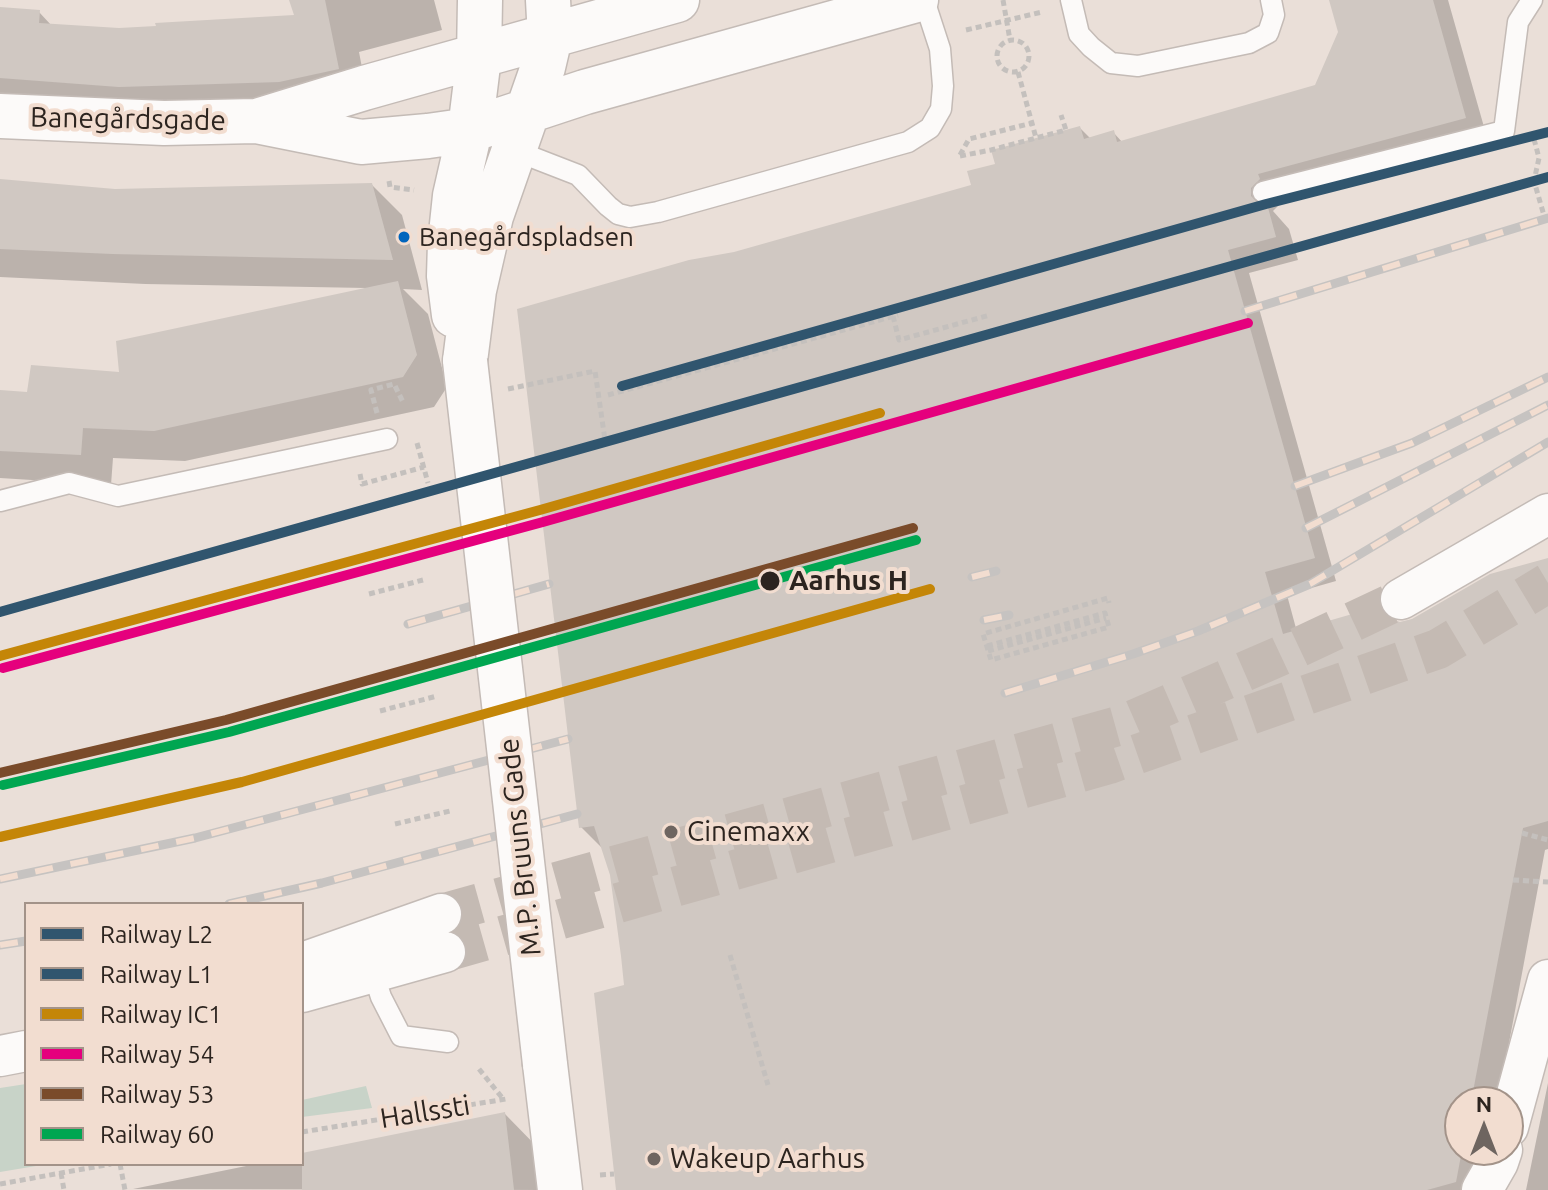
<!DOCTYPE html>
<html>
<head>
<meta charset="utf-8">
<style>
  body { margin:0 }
  #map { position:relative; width:1548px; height:1190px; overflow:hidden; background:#eadfd8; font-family:Ubuntu,sans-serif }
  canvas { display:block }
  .legend { position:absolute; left:24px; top:902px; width:280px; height:264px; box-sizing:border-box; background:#f2ddd0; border:2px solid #a39389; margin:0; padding:10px 14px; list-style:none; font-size:24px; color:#2c241f }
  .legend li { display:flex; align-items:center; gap:16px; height:40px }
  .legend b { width:40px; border:2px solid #a39389 }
  .north { position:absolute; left:1444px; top:1086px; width:80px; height:80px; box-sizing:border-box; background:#f2ddd0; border:2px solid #a39389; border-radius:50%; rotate:0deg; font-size:22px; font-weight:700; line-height:32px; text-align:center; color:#2c241f }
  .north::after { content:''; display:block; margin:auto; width:28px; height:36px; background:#6e6560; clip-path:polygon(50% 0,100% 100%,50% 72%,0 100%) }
</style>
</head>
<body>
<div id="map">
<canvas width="1548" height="1190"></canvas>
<ul class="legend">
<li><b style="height:10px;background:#30556e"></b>Railway L2</li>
<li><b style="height:10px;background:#30556e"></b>Railway L1</li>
<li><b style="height:10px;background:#c48608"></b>Railway IC1</li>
<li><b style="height:10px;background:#e5007d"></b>Railway 54</li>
<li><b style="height:10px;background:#7a4b2a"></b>Railway 53</li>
<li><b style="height:10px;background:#00a651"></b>Railway 60</li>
</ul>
<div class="north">N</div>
</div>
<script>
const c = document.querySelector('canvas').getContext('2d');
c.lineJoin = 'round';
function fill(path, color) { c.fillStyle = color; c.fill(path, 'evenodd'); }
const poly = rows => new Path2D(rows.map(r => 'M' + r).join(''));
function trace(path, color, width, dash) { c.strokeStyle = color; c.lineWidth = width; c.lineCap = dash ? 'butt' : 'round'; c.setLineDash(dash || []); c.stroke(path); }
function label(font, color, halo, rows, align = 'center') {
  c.font = font + ' Ubuntu,sans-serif'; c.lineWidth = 8; c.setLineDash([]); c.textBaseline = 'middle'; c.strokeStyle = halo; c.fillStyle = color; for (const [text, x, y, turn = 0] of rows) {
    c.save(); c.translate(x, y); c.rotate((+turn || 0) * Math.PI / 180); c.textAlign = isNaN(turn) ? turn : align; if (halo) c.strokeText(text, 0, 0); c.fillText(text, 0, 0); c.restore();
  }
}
const green = poly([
  [26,1084,26,1164,48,1164,0,1172,0,1088],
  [366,1086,372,1108,302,1117,302,1100]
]);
const shadow = poly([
  [291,0,434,0,442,30,359,52,368,99,0,105,0,9,39,12,52,26,119,30,296,17],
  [1331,0,1448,0,1488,141,1280,197,1281,203,1273,211,1289,229,1298,260,1249,273,1336,581,1287,595,1297,632,1379,608,1393,622,1402,624,1548,560,1548,849,1545,850,1498,1102,1460,1102,1460,1150,1488,1150,1481,1190,617,1190,626,986,612,875,604,850,581,827,734,253,973,186,997,165,1080,128,1091,139,1113,132,1123,143,1317,87,1340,32],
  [0,181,115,191,372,185,402,215,422,290,403,289,428,314,447,387,434,407,185,461,113,458,111,485,0,478,0,392,29,394,121,374,366,288,145,284,0,277],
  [1548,1083,1548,1190,1526,1190],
  [505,1114,544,1154,548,1190,133,1189,256,1164,302,1164,302,1155]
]);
const building = poly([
  [289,0,325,0,339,69,279,82,119,87,0,78,0,7,40,10,39,23,119,28,156,26,155,23,294,15],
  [1329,0,1433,0,1466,118,1258,174,1260,179,1251,188,1251,196,1259,204,1267,204,1276,237,1228,250,1315,558,1265,572,1283,634,1380,606,1390,619,1400,622,1412,619,1490,574,1548,558,1548,821,1523,828,1471,1102,1460,1102,1462,1150,1456,1182,1427,1190,616,1190,594,993,624,985,621,956,610,875,594,826,579,828,517,309,689,260,734,252,971,185,967,171,995,164,991,150,1007,146,1080,126,1084,139,1114,130,1117,142,1315,85,1338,32],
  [0,179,115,189,372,183,393,260,113,254,0,249],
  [398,281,417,355,403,377,154,431,83,428,81,455,0,451,0,390,27,392,31,365,119,372,116,341],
  [505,1112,514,1190,302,1190,302,1153]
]);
const streetTunnel = poly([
  [441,914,1122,725,1280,656,1401,599],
  [445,952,1109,764,1438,649,1548,583]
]);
const path = poly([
  [1003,0,1010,40],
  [966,30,1042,12],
  '997 56a16 16 0 1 1 32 0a16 16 0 1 1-32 0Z',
  [1018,72,1036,138],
  [1534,139,1539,158,1534,181,1545,219],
  [960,155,969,139,1032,123],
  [960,156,991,150,1066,130,1061,115],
  [389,181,390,187,414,190],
  [893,316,899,340,990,315],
  [508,389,595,371,605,440],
  [608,395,898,315],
  [377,413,371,390,394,384,403,402],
  [417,443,428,483],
  [360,474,362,484,424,467],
  [369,594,423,580],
  [987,646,1105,613,1109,627,991,660,983,634,1108,598,1109,603],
  [988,651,1106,618],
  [380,711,437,696],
  [395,824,450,811],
  [1522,833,1548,840],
  [1513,880,1548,882],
  [730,955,768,1085],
  [479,1069,504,1100],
  [302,1132,506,1099],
  [120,1164,125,1190],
  [61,1173,64,1190],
  [600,1175,614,1174],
  [0,1184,111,1164]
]);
const lane = poly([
  [1071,0,1079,34,1091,47,1111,63,1138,66,1249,43,1268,33,1274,15,1271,0],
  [511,149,578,175,608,206,618,214,630,217,658,212,908,142,930,128,941,109,943,86,940,49,924,0],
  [1263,192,1504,131,1518,22,1532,0],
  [0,501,69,483,118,496,387,439],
  [373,972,381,997,401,1036,448,1042]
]);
const street = poly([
  [1401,599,1548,514],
  [302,963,441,914],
  [302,992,445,952],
  [0,1056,26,1051],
  [1508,1127,1548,980],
  [1482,1190,1498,1162,1502,1150]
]);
const secondary = poly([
  [0,116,164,123,256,121,361,142,428,136,470,130,585,92,916,0],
  [260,120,364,88,677,0],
  [454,315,449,276,450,243,455,196,470,130,479,57,480,0],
  [465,361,474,290,491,216,543,67,550,37,548,0],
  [545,1064,560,1190]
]);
const rail = poly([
  [1245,311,1548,218],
  [1295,486,1412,443,1548,377],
  [1306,528,1548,405],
  [972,577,996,571],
  [984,620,1009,615],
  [408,624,549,584],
  [1005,693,1133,654,1198,631,1310,584,1548,442],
  [0,879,195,838,568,739],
  [229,904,322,883,577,814],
  [0,945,26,941]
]);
const secondaryBridge = poly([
  [465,361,545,1064]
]);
const rail1 = poly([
  [0,612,1548,177]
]);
const rail2 = poly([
  [622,386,1266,204,1548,132]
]);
const rail3 = poly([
  [0,656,540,510,880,413],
  [0,837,242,782,930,589]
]);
const rail4 = poly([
  [3,668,543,522,1248,323]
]);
const rail5 = poly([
  [0,773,226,720,913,528]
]);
const rail6 = poly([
  [3,785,229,732,916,540]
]);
const markers = [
  [404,237,7,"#0065bd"],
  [770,581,11,"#2c241f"],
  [671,832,8,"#6e6560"],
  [654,1159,8,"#6e6560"]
];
const busNames = [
  ["Banegårdspladsen",419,237]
];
const streetNames = [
  ["Banegårdsgade",128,119,1],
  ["M.P. Bruuns Gade",520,847,-96],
  ["Hallssti",425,1112,-9]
];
const stopNames = [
  ["Aarhus H",789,581]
];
const poiNames = [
  ["Cinemaxx",687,832],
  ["Wakeup Aarhus",670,1159]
];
fill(green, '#c8d3c8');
fill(shadow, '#0003');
fill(building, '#d0c8c2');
trace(streetTunnel, '#c4bab3', 40, [40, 20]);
trace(lane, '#c4bbb6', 23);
trace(street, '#c4bbb6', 43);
trace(secondary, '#c4bbb6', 47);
trace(path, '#c4c0bd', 5, [6, 4]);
trace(lane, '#fcfaf9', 20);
trace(street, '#fcfaf9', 40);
trace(secondary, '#fcfaf9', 44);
trace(rail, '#c6c3c1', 9);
trace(rail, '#f2ddd0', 6, [18]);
trace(secondaryBridge, '#c4bbb6', 47, []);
trace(secondaryBridge, '#fcfaf9', 44);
trace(rail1, '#30556e', 10);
trace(rail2, '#30556e', 10);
trace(rail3, '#c48608', 10);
trace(rail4, '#e5007d', 10);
trace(rail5, '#7a4b2a', 10);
trace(rail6, '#00a651', 10);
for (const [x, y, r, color] of markers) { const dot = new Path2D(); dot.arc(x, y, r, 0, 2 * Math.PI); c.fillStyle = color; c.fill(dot); trace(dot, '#f2ddd0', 3); }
label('26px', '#2c241f', '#f2ddd0', busNames, 'left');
label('28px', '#2c241f', '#f2ddd0', streetNames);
label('bold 28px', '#2c241f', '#f2ddd0', stopNames, 'left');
label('28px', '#2c241f', '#f2ddd0', poiNames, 'left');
</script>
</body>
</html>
